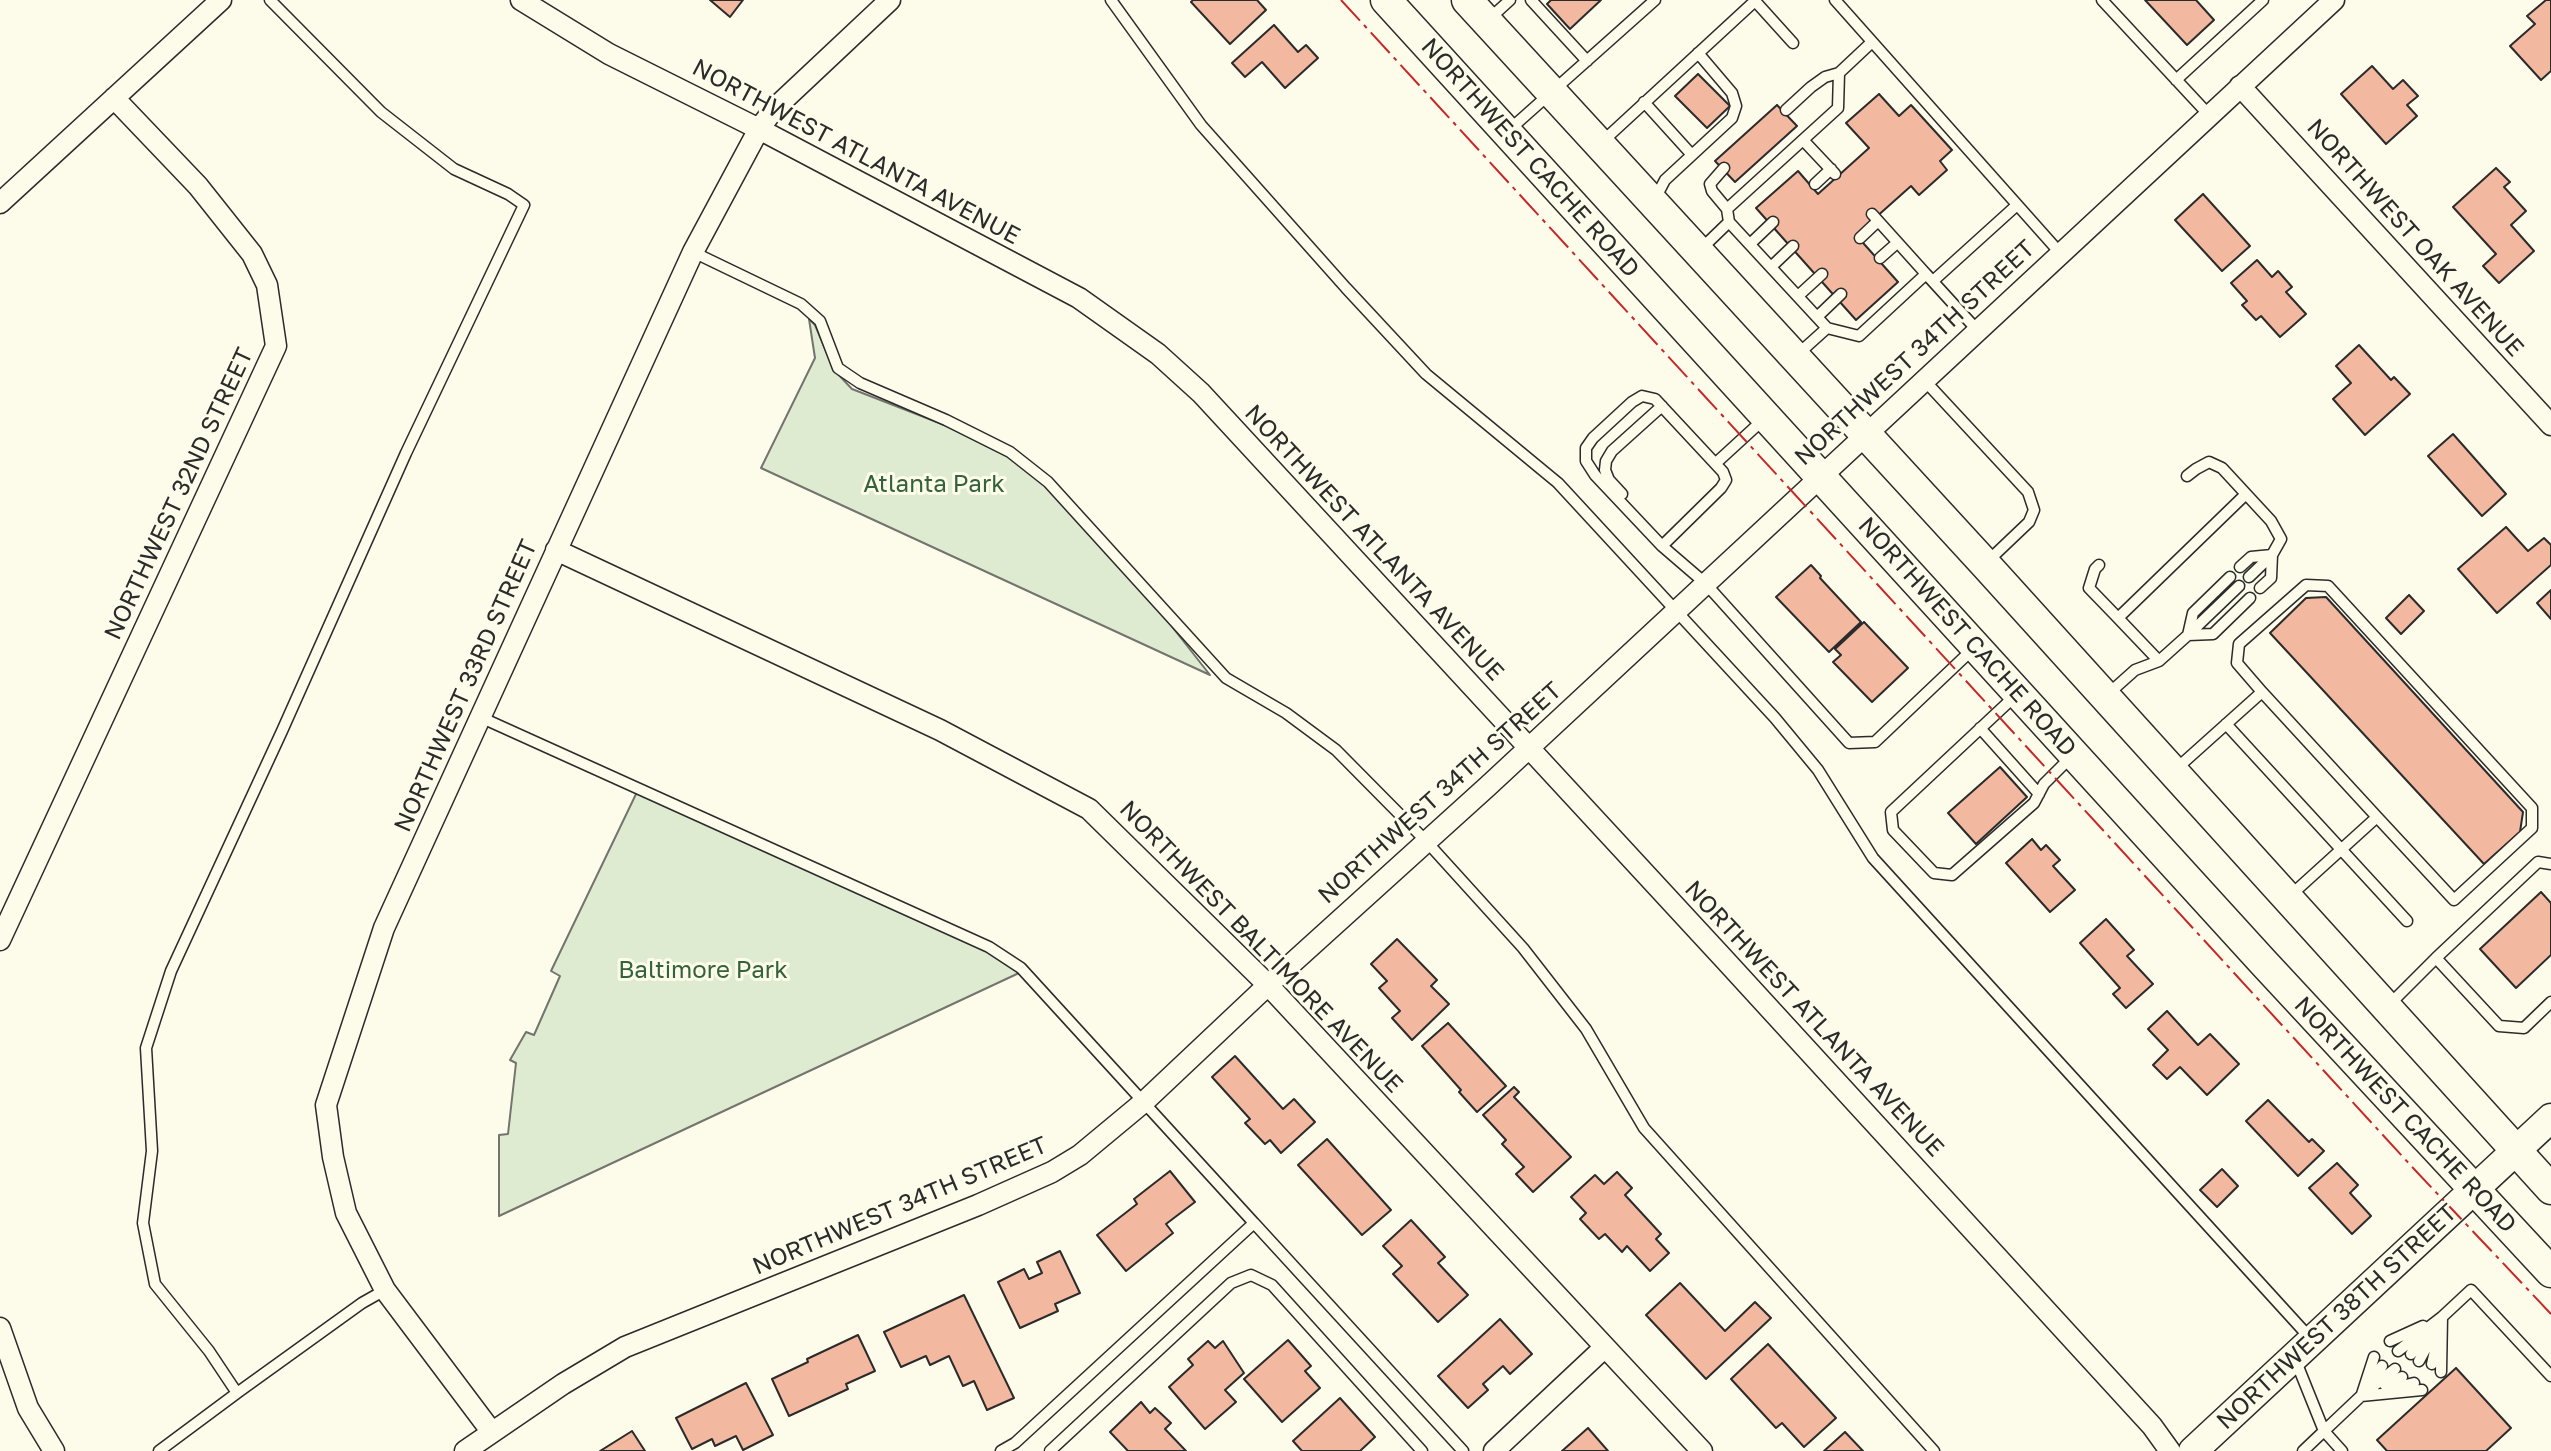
<!DOCTYPE html>
<html>
<head>
<meta charset="utf-8">
<style>
  body { margin:0 }
  canvas { display:block; background:#fdfbea }
</style>
</head>
<body>
<canvas width="2551" height="1451"></canvas>
<script>
const c = document.querySelector('canvas').getContext('2d');
c.lineJoin = 'round';
function fill(path, color) { c.fillStyle = color; c.fill(path, 'evenodd'); }
const poly = rows => new Path2D(rows.map(r => 'M' + r).join(''));
function trace(path, color, width, dash) { c.strokeStyle = color; c.lineWidth = width; c.lineCap = dash ? 'butt' : 'round'; c.setLineDash(dash || []); c.stroke(path); }
function label(font, color, halo, rows, align = 'center') {
  c.font = font + ' "Golos Text",sans-serif'; c.lineWidth = 6; c.setLineDash([]); c.textBaseline = 'middle'; c.strokeStyle = halo; c.fillStyle = color; for (const [text, x, y, turn = 0] of rows) {
    c.save(); c.translate(x, y); c.rotate((+turn || 0) * Math.PI / 180); c.textAlign = isNaN(turn) ? turn : align; if (halo) c.strokeText(text, 0, 0); c.fillText(text, 0, 0); c.restore();
  }
}
const green = poly([
  [809,319,815,325,834,370,852,389,942,424,1009,454,1045,482,1155,605,1210,675,761,468,815,358,809,319],
  [637,792,985,949,1019,973,499,1216,499,1135,508,1134,516,1063,510,1060,526,1032,534,1035,560,976,551,971,637,792]
]);
const building = poly([
  [710,0,743,0,730,17,710,0],
  [1193,0,1257,0,1266,10,1230,44,1191,2,1193,0],
  [1551,0,1601,0,1570,29,1547,4,1551,0],
  [2145,0,2196,0,2214,20,2187,45,2145,0],
  [2546,0,2551,0,2551,71,2541,80,2510,46,2535,24,2527,16,2546,0],
  [1274,25,1298,52,1306,45,1318,58,1285,88,1262,62,1245,77,1232,63,1274,25],
  [2372,66,2393,89,2403,80,2418,96,2407,105,2417,116,2386,144,2341,94,2372,66],
  [1698,74,1730,106,1707,128,1675,96,1698,74],
  [1879,94,1899,116,1911,105,1952,150,1940,161,1947,170,1919,195,1911,186,1856,235,1898,282,1856,320,1756,208,1798,171,1818,194,1869,148,1846,123,1879,94],
  [1777,105,1797,126,1735,182,1715,161,1777,105],
  [2496,168,2510,182,2504,187,2526,211,2511,225,2534,251,2499,283,2483,266,2496,254,2453,207,2496,168],
  [2203,194,2250,246,2222,271,2175,220,2203,194],
  [2257,260,2272,277,2278,271,2292,287,2286,292,2306,314,2280,337,2261,316,2256,320,2242,305,2247,301,2231,283,2257,260],
  [2359,345,2391,380,2394,377,2410,394,2365,435,2333,399,2351,383,2336,366,2359,345],
  [2453,434,2506,494,2482,516,2428,456,2453,434],
  [2506,527,2528,551,2544,538,2551,545,2551,565,2497,613,2458,569,2506,527],
  [1811,565,1821,576,1820,578,1861,622,1829,652,1776,597,1811,565],
  [2551,590,2551,619,2537,603,2551,590],
  [2409,595,2424,611,2401,634,2386,618,2409,595],
  [2326,597,2523,812,2520,832,2484,864,2270,633,2306,598,2326,597],
  [1864,622,1908,668,1872,702,1833,662,1841,655,1835,649,1864,622],
  [2000,767,2027,797,1976,844,1948,813,2000,767],
  [2032,839,2041,850,2046,845,2060,860,2053,866,2075,890,2050,912,2006,863,2032,839],
  [2541,892,2551,903,2551,955,2516,988,2480,949,2541,892],
  [2106,919,2134,950,2127,956,2153,984,2126,1008,2113,994,2120,988,2080,943,2106,919],
  [1397,939,1437,980,1431,986,1449,1004,1412,1040,1392,1018,1400,1011,1379,988,1387,981,1371,964,1397,939],
  [2167,1011,2198,1045,2210,1034,2239,1064,2207,1095,2180,1067,2167,1079,2153,1065,2168,1050,2148,1029,2167,1011],
  [1448,1023,1506,1086,1477,1112,1459,1092,1461,1090,1422,1046,1448,1023],
  [1235,1056,1283,1109,1294,1099,1315,1122,1281,1153,1270,1140,1265,1144,1245,1123,1250,1119,1212,1077,1235,1056],
  [1514,1087,1519,1092,1514,1097,1571,1157,1533,1192,1516,1174,1524,1167,1502,1144,1506,1140,1483,1115,1514,1087],
  [2268,1100,2309,1142,2312,1139,2324,1151,2298,1176,2246,1121,2268,1100],
  [1327,1139,1391,1210,1362,1235,1298,1165,1327,1139],
  [2337,1163,2358,1185,2350,1193,2371,1216,2352,1234,2309,1188,2337,1163],
  [2222,1169,2238,1186,2217,1207,2200,1190,2222,1169],
  [1170,1171,1195,1202,1166,1224,1173,1233,1126,1271,1097,1235,1137,1204,1134,1199,1170,1171],
  [1617,1172,1632,1188,1625,1195,1661,1234,1656,1239,1669,1253,1650,1271,1627,1246,1622,1252,1605,1234,1599,1239,1580,1219,1586,1213,1571,1197,1595,1175,1604,1184,1617,1172],
  [1411,1220,1445,1257,1438,1263,1468,1295,1438,1322,1393,1274,1402,1266,1383,1246,1411,1220],
  [1060,1251,1080,1293,1055,1304,1058,1311,1020,1328,998,1282,1024,1269,1029,1279,1042,1273,1037,1262,1060,1251],
  [1680,1283,1725,1331,1755,1302,1771,1318,1706,1379,1646,1315,1680,1283],
  [964,1295,1014,1398,987,1410,974,1381,963,1386,949,1356,930,1365,926,1356,901,1367,884,1332,964,1295],
  [1500,1319,1532,1354,1510,1374,1503,1366,1483,1384,1488,1390,1468,1408,1438,1376,1500,1319],
  [858,1335,875,1371,846,1384,848,1389,789,1416,772,1379,808,1362,807,1359,858,1335],
  [1288,1340,1311,1366,1305,1371,1320,1388,1282,1422,1244,1379,1288,1340],
  [1208,1341,1215,1348,1223,1341,1244,1373,1225,1390,1236,1402,1205,1429,1169,1387,1193,1365,1188,1359,1208,1341],
  [1768,1344,1836,1418,1804,1447,1782,1423,1776,1428,1731,1379,1768,1344],
  [2456,1368,2511,1428,2486,1451,2387,1451,2377,1440,2456,1368],
  [746,1383,773,1435,743,1450,736,1436,715,1446,712,1439,692,1449,676,1418,746,1383],
  [1340,1398,1375,1437,1360,1451,1302,1451,1293,1441,1340,1398],
  [1141,1402,1150,1413,1155,1408,1171,1423,1165,1429,1186,1451,1128,1451,1110,1432,1141,1402],
  [1588,1428,1608,1451,1562,1451,1588,1428],
  [632,1431,645,1451,600,1451,632,1431],
  [1845,1432,1863,1451,1824,1451,1845,1432]
]);
const lane = poly([
  [1111,0,1201,125,1346,288,1426,374,1558,483,1775,718,1818,770,1873,858,2311,1339],
  [1531,0,1587,61],
  [1835,0,2061,254],
  [2102,0,2209,115],
  [1755,1,1793,43],
  [1488,20,1510,0],
  [2176,80,2263,0],
  [1644,102,1692,155],
  [1786,110,1811,87,1825,77,1839,73],
  [1508,131,1655,0],
  [1803,140,1835,174],
  [1602,142,1756,0],
  [1724,168,1710,184,1712,191,1727,209],
  [1815,184,1831,169],
  [1656,197,1665,180,1732,118,1736,106,1732,93,1698,53],
  [1872,214,1926,274],
  [1729,222,1727,209,1838,108,1839,73,1872,42],
  [1860,238,1878,221],
  [1750,244,1773,222],
  [1699,251,1729,222,1827,328],
  [693,252,801,304,820,321,838,368,860,383,946,420,1010,452,1048,482,1226,678,1286,713,1336,750,1426,841,1523,948,1586,1029,1644,1128,1934,1451],
  [1880,258,1897,243],
  [1771,267,1793,246],
  [1933,281,2017,205],
  [1798,296,1822,274],
  [1817,317,1841,294],
  [1797,355,1827,328,1859,336,1926,274,1978,331],
  [1925,381,2028,492,2034,510,2029,522,1987,562],
  [1716,463,1764,419],
  [2187,476,2196,469,2209,462,2222,468,2271,521,2281,539,2272,555,2249,577],
  [1622,494,1609,480,1605,470,1606,461,1612,451,1662,406],
  [1662,546,1721,488,1726,480,1723,472,1655,399,1642,396,1632,402,1593,438,1586,448,1586,461,1595,475,1662,546,1705,583,1849,743,1875,742,1974,648],
  [2099,565,2095,569,2089,588,2118,618],
  [2240,567,2251,557,2272,555],
  [2260,588,2271,578,2272,555],
  [2189,634,2239,586],
  [2188,635,2193,613,2230,577],
  [2159,661,2118,618,2246,494],
  [2262,692,2237,663,2239,644,2306,585,2328,586,2532,808,2532,828,2454,900,2377,817],
  [2107,695,2135,670,2159,661,2188,635,2213,634,2250,598],
  [2015,696,1891,812,1893,830,1934,873,1952,875,2034,803,2044,784,2072,756],
  [480,717,989,947,1021,968,1254,1223],
  [2226,724,2407,921],
  [1980,728,2039,794],
  [2175,770,2262,692,2377,817,2291,895],
  [2551,864,2538,862,2436,958,2499,1026,2524,1028,2551,1002],
  [2390,1004,2436,958],
  [2390,1341,2423,1326],
  [2398,1351,2442,1317,2471,1290,2551,1376],
  [2411,1354,2428,1334],
  [2295,1359,2324,1431,2361,1396,2395,1369],
  [2419,1361,2440,1322],
  [2432,1364,2437,1342],
  [2441,1372,2442,1317],
  [2369,1385,2382,1366],
  [2385,1385,2402,1377],
  [2394,1388,2414,1383],
  [237,1393,362,1303,385,1290],
  [2362,1394,2374,1357],
  [2361,1396,2422,1390],
  [159,1451,237,1393,209,1351,155,1284,143,1223,152,1151,146,1048,171,971,282,731,406,453,524,205,508,194,454,169,381,112,270,0],
  [1001,1451,1015,1443,1254,1223,1463,1451],
  [1050,1451,1231,1283,1251,1275,1272,1285,1422,1451],
  [2303,1451,2324,1431,2342,1451]
]);
const street = poly([
  [521,0,609,54,759,129,1079,298,1158,354,1201,393,1725,960,2152,1426,2170,1451],
  [2240,86,2551,425],
  [0,203,221,0],
  [556,550,940,730,1089,809,1268,985,1702,1451],
  [0,940,276,346,267,285,252,254,198,186,114,98],
  [0,1328,28,1408,54,1451],
  [491,1431,385,1290,346,1213,333,1157,326,1105,384,928,693,252,759,129,774,109,890,0],
  [465,1451,563,1384,625,1347,978,1205,1052,1172,1080,1155,1145,1101,1268,985,1488,786,2334,0],
  [1494,1451,1605,1347]
]);
const secondary = poly([
  [2193,1451,2551,1118]
]);
const primary = poly([
  [1386,0,2263,962,2551,1272],
  [1467,0,1985,564,2551,1189]
]);
const power = poly([
  [1341,0,2414,1169,2551,1314]
]);
const streetNames = [
  ["NORTHWEST ATLANTA AVENUE",856,152,28],
  ["NORTHWEST CACHE ROAD",1530,158,48],
  ["NORTHWEST OAK AVENUE",2415,238,48],
  ["NORTHWEST 34TH STREET",1915,353,-43],
  ["NORTHWEST 32ND STREET",179,494,-65],
  ["NORTHWEST ATLANTA AVENUE",1374,543,47],
  ["NORTHWEST CACHE ROAD",1967,637,48],
  ["NORTHWEST 33RD STREET",466,686,-66],
  ["NORTHWEST 34TH STREET",1440,793,-42],
  ["NORTHWEST BALTIMORE AVENUE",1261,947,46],
  ["NORTHWEST ATLANTA AVENUE",1814,1019,47],
  ["NORTHWEST CACHE ROAD",2405,1115,47],
  ["NORTHWEST 34TH STREET",900,1206,-23],
  ["NORTHWEST 38TH STREET",2337,1317,-43]
];
const parkNames = [
  ["Atlanta Park",934,484],
  ["Baltimore Park",703,970]
];
fill(green, '#deebd1');
trace(green, '#74746e', 2);
fill(building, '#f2b8a0');
trace(building, '#2b2b2b', 2);
trace(lane, '#2b2b2b', 13);
trace(street, '#2b2b2b', 23);
trace(secondary, '#2b2b2b', 31);
trace(primary, '#2b2b2b', 33);
trace(lane, '#fdfbea', 10);
trace(street, '#fdfbea', 20);
trace(secondary, '#fdfbea', 28);
trace(primary, '#fdfbea', 30);
trace(power, '#c62828', 2, [28, 6, 4, 6]);
label('24px', '#2b2b2b', '#fdfbea', streetNames);
label('24px', '#34623c', '#fdfbea', parkNames);
</script>
</body>
</html>
